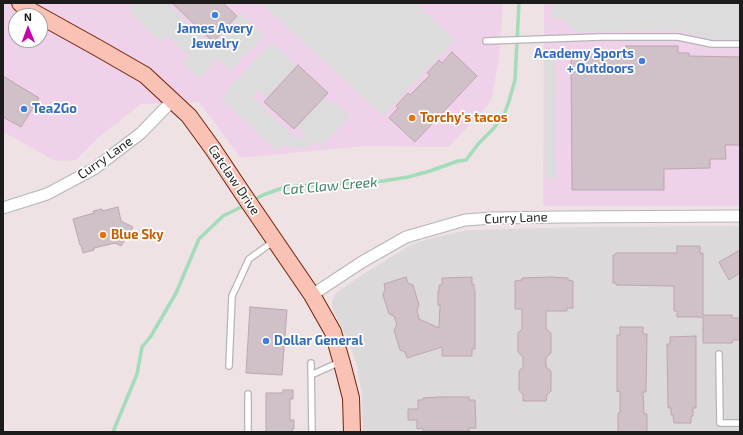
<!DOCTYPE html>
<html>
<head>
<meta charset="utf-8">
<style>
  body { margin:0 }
  #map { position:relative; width:743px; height:435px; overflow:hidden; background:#eee2e4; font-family:"Exo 2",sans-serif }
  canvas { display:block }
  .frame { position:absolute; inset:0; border:4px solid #1c1c1c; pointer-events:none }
  .north { position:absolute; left:8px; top:8px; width:40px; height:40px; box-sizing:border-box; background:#fff; border:1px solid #a4a4a4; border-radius:50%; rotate:359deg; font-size:11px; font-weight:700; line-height:16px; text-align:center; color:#1c1c1c }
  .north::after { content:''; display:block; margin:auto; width:14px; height:18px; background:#c801ab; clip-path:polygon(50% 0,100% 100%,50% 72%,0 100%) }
</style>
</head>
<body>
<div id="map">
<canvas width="743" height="435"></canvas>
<div class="frame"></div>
<div class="north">N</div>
</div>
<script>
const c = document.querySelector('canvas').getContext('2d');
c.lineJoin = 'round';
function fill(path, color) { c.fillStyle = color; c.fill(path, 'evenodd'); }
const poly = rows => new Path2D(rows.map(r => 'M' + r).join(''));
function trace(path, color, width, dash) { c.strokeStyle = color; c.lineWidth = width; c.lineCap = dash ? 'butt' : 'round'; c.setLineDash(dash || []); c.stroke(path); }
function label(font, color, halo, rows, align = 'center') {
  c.font = font + ' "Exo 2",sans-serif'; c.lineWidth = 3.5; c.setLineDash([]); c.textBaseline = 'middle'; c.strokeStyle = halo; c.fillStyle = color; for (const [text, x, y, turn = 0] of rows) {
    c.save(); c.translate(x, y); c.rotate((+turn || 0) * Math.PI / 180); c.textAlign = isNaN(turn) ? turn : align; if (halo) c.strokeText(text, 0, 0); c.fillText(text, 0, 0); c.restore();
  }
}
const residential = poly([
  [740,226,740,432,363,432,362,396,357,365,349,343,333,310,332,302,335,294,340,290,368,271,411,245,428,239,464,231,475,230,583,227]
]);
const commercial = poly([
  [3,3,503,3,499,57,491,101,449,147,366,146,300,152,252,157,240,157,199,102,141,104,99,137,76,160,56,161,3,132],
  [16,16,40,16,40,40,16,40],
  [544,3,740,3,740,206,543,206]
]);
const parking = poly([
  [135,3,167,3,211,45,241,13,265,36,230,71,217,59,200,79,182,64,189,56,167,36,160,42,128,11],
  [261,3,416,3,455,40,383,116],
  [552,3,740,3,740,39,713,39,678,31,575,32,561,18,552,18],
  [272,42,297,66,266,98,258,90,252,97,294,137,301,138,304,134,296,127,324,98,332,105,335,102,350,116,321,147,314,141,310,146,305,148,297,149,284,145,277,152,221,99,227,93,226,91],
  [544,51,556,51,556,179,545,179]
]);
const stream = poly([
  [252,201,263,195,285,187,383,181,408,177,430,171,458,161,466,160,479,143,494,128,504,115,509,101,515,80,519,3],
  [113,432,137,374,142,347,151,336,176,293,199,239,223,216,245,205]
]);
const building = poly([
  [172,3,223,3,237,16,213,42,172,3],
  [626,46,678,46,678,53,689,53,689,56,740,57,740,145,725,145,726,159,710,159,710,168,664,169,664,190,572,190,571,56,615,56,615,54,626,54,626,46],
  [452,52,477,76,415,142,389,118,398,108,396,106,408,93,410,95,430,75,427,73,439,60,442,63,452,52],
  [298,65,328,93,294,129,264,102,298,65],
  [3,76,39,98,21,127,3,117,3,76],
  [118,207,121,221,133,227,121,246,115,243,94,248,94,250,83,253,81,245,80,245,73,219,94,213,93,211,102,209,102,211,118,207],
  [677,246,700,246,700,253,703,253,703,315,732,315,732,318,740,318,740,340,733,340,732,343,703,343,703,317,677,317,677,311,674,311,674,286,616,285,616,283,613,283,613,255,615,255,616,253,677,253,677,246],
  [740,250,740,273,729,280,719,262,740,250],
  [406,277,408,283,413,285,419,305,417,310,419,319,439,328,440,305,438,305,438,291,439,291,439,285,442,285,442,278,472,277,472,285,474,284,474,290,475,290,475,349,472,349,472,356,442,356,442,347,407,358,405,352,400,350,394,330,397,325,394,316,389,314,383,295,385,289,384,284,406,277],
  [550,277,568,278,568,280,573,281,573,308,567,308,567,311,546,311,546,329,551,333,551,353,546,357,546,367,551,371,551,391,547,395,546,401,523,401,523,395,519,390,519,371,523,367,523,357,518,352,518,333,522,329,522,309,515,309,515,281,522,280,522,278,550,277],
  [250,307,287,310,282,375,246,373,250,307],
  [620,327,643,327,643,334,647,334,646,392,643,392,644,414,647,414,647,432,618,432,618,413,620,413,620,391,617,392,617,335,620,335,620,327],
  [696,336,696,408,693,408,693,416,691,416,691,423,674,423,673,415,671,415,671,408,668,408,667,344,670,344,670,337,696,336],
  [283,390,293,390,293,399,290,399,290,420,294,420,294,429,292,429,292,432,266,432,266,393,283,393,283,390],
  [441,397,469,397,469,400,475,400,476,428,469,428,469,431,423,431,423,428,417,429,417,420,408,420,408,409,418,409,418,400,423,400,423,398,441,397]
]);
const lane = poly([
  [486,41,600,37,678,37,712,44,740,44],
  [719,354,720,423,740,423],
  [311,363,312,432],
  [229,366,232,296,249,259,274,241],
  [311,375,340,362],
  [248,394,248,432]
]);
const street = poly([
  [3,208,47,194,94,169,141,133,173,100],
  [312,295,362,262,406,237,465,220,493,218,562,217,740,216]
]);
const secondary = poly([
  [20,3,26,8,98,48,145,75,189,116,213,149,243,194,312,295,333,332,343,367,351,398,352,432]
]);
const markers = [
  [215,15,4,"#3f7fe0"],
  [642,61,4,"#3f7fe0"],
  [24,109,4,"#3f7fe0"],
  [412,118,4,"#e8710a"],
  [103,235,4,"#e8710a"],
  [266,341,4,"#3f7fe0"]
];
const shopNames = [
  ["James Avery",215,29,"center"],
  ["Jewelry",215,44,"center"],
  ["Academy Sports",634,54,"right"],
  ["+ Outdoors",634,69,"right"],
  ["Tea2Go",32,109],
  ["Dollar General",274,341]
];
const foodNames = [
  ["Torchy's tacos",420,118],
  ["Blue Sky",111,235]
];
const streetNames = [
  ["Curry Lane",105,158,-35],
  ["Catclaw Drive",234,180,56],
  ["Curry Lane",516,218,-2]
];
const waterNames = [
  ["Cat Claw Creek",330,186,-5]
];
fill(residential, '#dbd9da');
fill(commercial, '#efd1e9');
fill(parking, '#dcdcdc');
trace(stream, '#a2dcb8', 3.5);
fill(building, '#d0c0c7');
trace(building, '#bfa5b0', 1);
trace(lane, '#b5b5b5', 8);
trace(street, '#b5b5b5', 13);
trace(secondary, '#722105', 18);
trace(lane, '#fff', 5.5);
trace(street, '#fff', 11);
trace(secondary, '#f9c2b5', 16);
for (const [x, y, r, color] of markers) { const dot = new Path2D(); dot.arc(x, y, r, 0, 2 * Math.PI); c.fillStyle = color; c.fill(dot); trace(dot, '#fff', 1.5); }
label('bold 13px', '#366cbe', '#fff', shopNames, 'left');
label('bold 13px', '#c56008', '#fff', foodNames, 'left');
label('13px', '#1c1c1c', '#fff', streetNames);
label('italic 14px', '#397d64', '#fff', waterNames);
</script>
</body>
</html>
